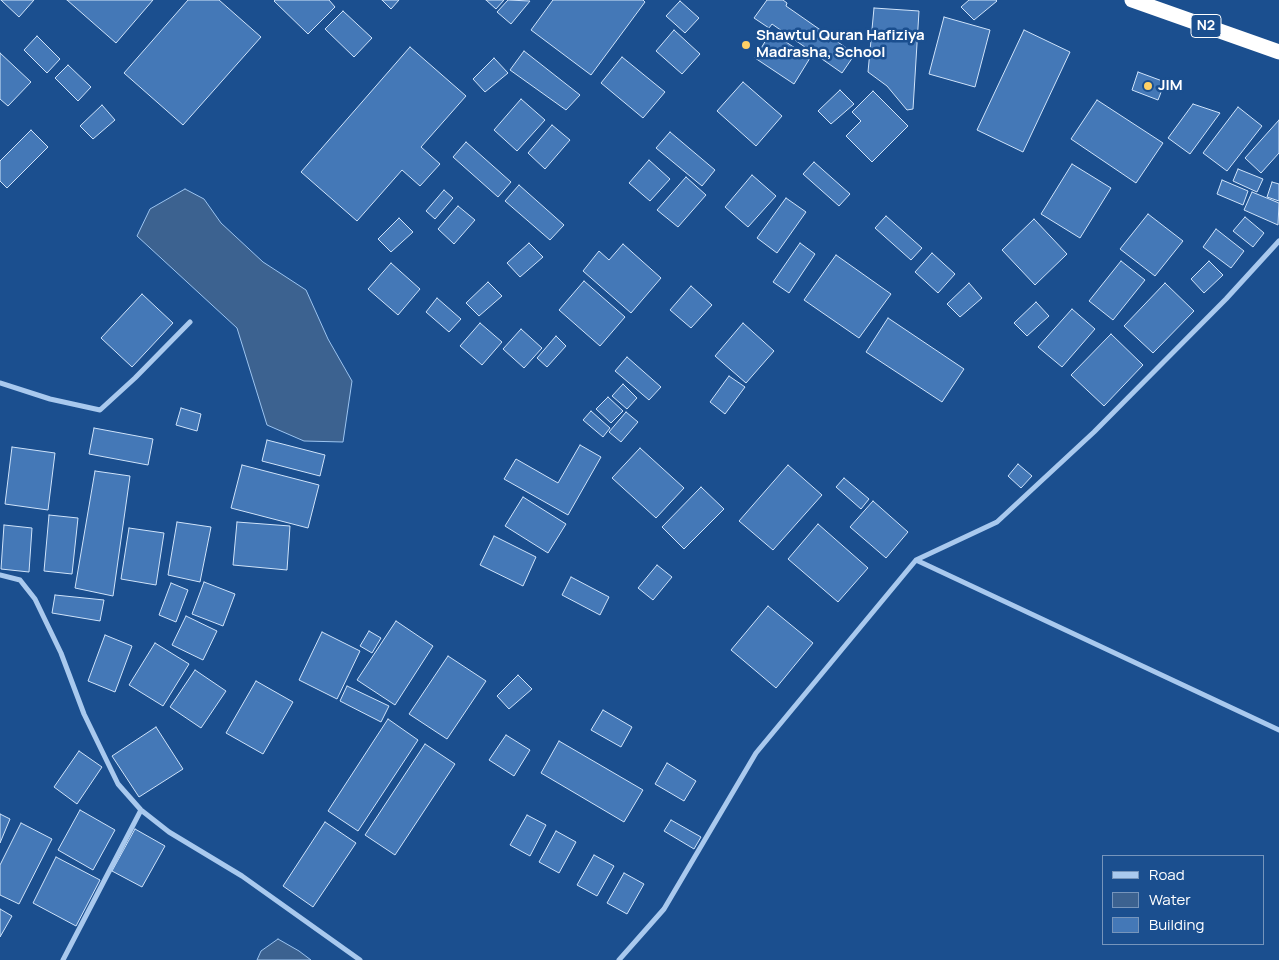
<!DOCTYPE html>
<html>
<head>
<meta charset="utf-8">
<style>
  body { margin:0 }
  #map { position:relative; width:1279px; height:960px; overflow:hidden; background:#1b4f8f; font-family:Manrope,sans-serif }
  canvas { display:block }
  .legend { position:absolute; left:1102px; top:855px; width:162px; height:90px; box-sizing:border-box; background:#1b4f8f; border:1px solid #7695bc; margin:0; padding:6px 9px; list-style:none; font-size:15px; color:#fff }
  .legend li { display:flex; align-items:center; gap:10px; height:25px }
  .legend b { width:25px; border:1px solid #7695bc }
</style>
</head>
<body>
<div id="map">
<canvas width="1279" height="960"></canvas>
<ul class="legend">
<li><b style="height:6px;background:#a9c9ee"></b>Road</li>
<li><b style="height:14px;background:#3c6290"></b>Water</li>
<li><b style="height:14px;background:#4478b7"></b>Building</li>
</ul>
</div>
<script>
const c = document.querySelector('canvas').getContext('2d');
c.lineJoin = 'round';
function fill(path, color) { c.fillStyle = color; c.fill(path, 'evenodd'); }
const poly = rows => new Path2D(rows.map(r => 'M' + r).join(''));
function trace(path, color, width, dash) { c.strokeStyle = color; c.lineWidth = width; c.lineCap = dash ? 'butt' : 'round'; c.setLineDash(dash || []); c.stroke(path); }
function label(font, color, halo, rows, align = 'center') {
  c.font = font + ' Manrope,sans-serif'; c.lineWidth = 5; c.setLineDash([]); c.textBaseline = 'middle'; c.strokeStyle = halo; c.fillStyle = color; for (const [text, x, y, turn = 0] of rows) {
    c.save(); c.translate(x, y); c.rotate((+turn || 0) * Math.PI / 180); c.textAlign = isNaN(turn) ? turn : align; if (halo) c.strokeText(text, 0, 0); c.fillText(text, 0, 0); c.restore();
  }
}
const water = poly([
  [185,189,204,199,221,223,263,262,306,290,328,339,352,381,343,442,304,441,267,425,237,328,137,236,150,209,185,189],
  [278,939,299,951,311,960,257,960,261,951,278,939]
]);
const building = poly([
  [1,0,34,0,19,17,1,0],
  [67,0,153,0,116,43,67,0],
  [188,0,219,0,261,37,183,125,124,73,188,0],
  [275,0,329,0,335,7,308,34,274,1,275,0],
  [382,0,399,0,391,9,382,0],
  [486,0,504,0,496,9,486,0],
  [508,0,530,1,511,24,497,12,508,0],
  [553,0,643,0,645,2,591,75,531,30,553,0],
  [767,0,783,0,787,3,786,6,855,54,842,73,772,24,769,28,754,18,767,0],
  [969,0,996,0,997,1,974,20,961,7,969,0],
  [680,1,699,18,685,33,666,16,680,1],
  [874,8,919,11,913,109,907,110,887,86,868,72,874,8],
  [343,11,372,38,354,57,325,29,343,11],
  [944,17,990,30,975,87,929,74,944,17],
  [674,30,700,54,682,74,656,51,674,30],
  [1024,30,1070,52,1023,152,977,130,1024,30],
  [771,32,810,58,794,84,755,58,771,32],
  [37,36,60,59,47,73,24,50,37,36],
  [410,47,466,96,421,147,440,164,420,186,402,170,357,221,301,172,410,47],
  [524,51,580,95,566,110,510,70,524,51],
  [0,53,31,82,8,106,0,99,0,53],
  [622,57,665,92,643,118,601,83,622,57],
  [494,58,508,73,485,92,473,79,494,58],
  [68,65,91,87,78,101,55,78,68,65],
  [1138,72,1165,82,1158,100,1132,90,1138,72],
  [743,82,782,116,756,146,717,111,743,82],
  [840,90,854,104,831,124,818,111,840,90],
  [873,91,908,126,872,162,846,136,861,121,852,112,873,91],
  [521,99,545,120,517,151,494,130,521,99],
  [1097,100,1163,143,1136,183,1071,139,1097,100],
  [1193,104,1220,113,1190,154,1168,138,1193,104],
  [102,105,115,120,93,139,80,126,102,105],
  [1238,107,1262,126,1227,171,1203,153,1238,107],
  [1279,120,1279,153,1261,173,1245,158,1279,120],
  [552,125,570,140,545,169,528,153,552,125],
  [31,130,48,147,7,188,0,181,0,161,31,130],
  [670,132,715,170,702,186,656,148,670,132],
  [466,142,511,182,498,197,453,157,466,142],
  [649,160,670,179,650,201,629,183,649,160],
  [814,162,850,194,839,206,803,174,814,162],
  [1072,164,1111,188,1080,238,1041,214,1072,164],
  [1238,169,1263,179,1257,192,1233,181,1238,169],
  [752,175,776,196,748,227,725,207,752,175],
  [686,177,706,195,678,227,657,210,686,177],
  [1222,180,1248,191,1243,205,1217,194,1222,180],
  [1272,182,1279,184,1279,201,1267,197,1272,182],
  [519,185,564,225,550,240,505,201,519,185],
  [444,190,453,198,435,219,426,211,444,190],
  [1252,192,1279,203,1278,225,1244,210,1252,192],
  [786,198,806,212,777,253,757,238,786,198],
  [458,206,475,220,454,244,438,229,458,206],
  [1148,214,1183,241,1155,276,1120,249,1148,214],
  [886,216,922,248,911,260,875,228,886,216],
  [1245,217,1264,233,1253,247,1233,231,1245,217],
  [399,218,413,232,391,252,378,239,399,218],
  [1034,219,1067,254,1035,285,1002,250,1034,219],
  [1216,229,1244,251,1231,268,1203,247,1216,229],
  [529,243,543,257,520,277,507,263,529,243],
  [800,243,815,254,789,293,773,282,800,243],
  [623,244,661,278,631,313,583,271,599,251,609,260,623,244],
  [932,253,955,274,938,293,915,272,932,253],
  [836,255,891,294,859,338,804,300,836,255],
  [1121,261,1145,280,1113,320,1089,301,1121,261],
  [1209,261,1223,275,1204,293,1191,279,1209,261],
  [391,263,420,289,398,315,368,289,391,263],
  [584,281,625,317,600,346,559,310,584,281],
  [488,282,502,296,479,316,466,303,488,282],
  [969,283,982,298,960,317,947,304,969,283],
  [1165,283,1194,311,1153,353,1124,326,1165,283],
  [691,286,712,305,691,328,670,310,691,286],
  [142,294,173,323,132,367,101,338,142,294],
  [437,298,461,319,449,332,426,312,437,298],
  [1036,302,1049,316,1027,336,1014,323,1036,302],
  [1072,309,1095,329,1062,367,1038,347,1072,309],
  [888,318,964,369,942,402,866,352,888,318],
  [480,323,502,342,482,365,460,346,480,323],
  [743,323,774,351,746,383,715,356,743,323],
  [521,329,542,348,524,368,503,349,521,329],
  [1111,334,1143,365,1104,406,1071,375,1111,334],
  [556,336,566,346,547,367,537,358,556,336],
  [627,357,661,387,649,400,615,371,627,357],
  [729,376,745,387,725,414,710,402,729,376],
  [623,384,637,398,627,409,612,396,623,384],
  [608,397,623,411,611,423,596,409,608,397],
  [181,408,201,414,197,431,176,425,181,408],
  [591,411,610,428,603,437,583,420,591,411],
  [626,412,638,422,621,442,609,432,626,412],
  [94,428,153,439,148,465,89,454,94,428],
  [267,440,325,455,320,476,262,461,267,440],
  [580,445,601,457,568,515,504,479,516,459,558,483,580,445],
  [12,447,55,453,48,510,5,504,12,447],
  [640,448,684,488,656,518,612,478,640,448],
  [1018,464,1032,476,1021,488,1008,476,1018,464],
  [242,465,319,485,308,528,231,508,242,465],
  [788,465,822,495,773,550,739,521,788,465],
  [95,471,130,476,113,596,75,588,95,471],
  [844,478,869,499,861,509,836,487,844,478],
  [701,487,724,509,684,549,662,527,701,487],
  [523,497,566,524,548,553,505,526,523,497],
  [873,501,908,532,886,558,850,527,873,501],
  [49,515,78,518,72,574,44,571,49,515],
  [177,522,211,527,200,582,168,575,177,522],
  [237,522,290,526,287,570,233,565,237,522],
  [818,524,868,568,838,602,788,559,818,524],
  [4,525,32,528,29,572,1,569,4,525],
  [129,528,164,533,156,585,121,579,129,528],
  [494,536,536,557,523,586,480,565,494,536],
  [657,565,672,577,653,600,638,588,657,565],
  [571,577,609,597,600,615,562,595,571,577],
  [204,582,235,594,223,626,192,614,204,582],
  [171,583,188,590,176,622,159,615,171,583],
  [55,595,104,600,100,621,52,613,55,595],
  [768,606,813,643,776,688,731,650,768,606],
  [186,616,217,631,203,660,172,645,186,616],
  [396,621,433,646,395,705,357,680,396,621],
  [369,631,381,638,372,653,360,646,369,631],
  [322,632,360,651,337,699,299,680,322,632],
  [105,635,132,646,115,692,88,681,105,635],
  [155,643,189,664,163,706,129,685,155,643],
  [448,656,486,681,447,739,409,714,448,656],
  [195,670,226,691,201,728,170,707,195,670],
  [518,675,532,689,509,709,497,696,518,675],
  [256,681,293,702,263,754,226,733,256,681],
  [347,686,389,706,381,722,340,701,347,686],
  [603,710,632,727,621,747,591,730,603,710],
  [388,719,418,740,358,831,328,811,388,719],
  [156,727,183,769,139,797,112,756,156,727],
  [506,735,530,750,514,776,489,760,506,735],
  [559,741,643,790,624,822,541,773,559,741],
  [425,744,455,764,395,855,365,835,425,744],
  [79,751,102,767,77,804,54,787,79,751],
  [667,763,696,781,684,801,655,784,667,763],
  [80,810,115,830,93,870,58,850,80,810],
  [0,814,10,819,0,843,0,814],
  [527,815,546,825,530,856,510,845,527,815],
  [671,820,701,837,694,849,664,831,671,820],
  [325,822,356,843,313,907,283,886,325,822],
  [21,823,52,839,19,904,0,895,0,865,21,823],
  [135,829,165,846,142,887,112,871,135,829],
  [556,831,576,842,559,873,539,862,556,831],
  [594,855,614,866,597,896,577,885,594,855],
  [56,857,100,880,76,926,33,903,56,857],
  [624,873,644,884,627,914,607,903,624,873],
  [0,909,12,916,0,937,0,909]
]);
const street = poly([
  [0,383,50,399,100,410,135,378,190,322],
  [916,560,1279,730],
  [0,575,20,580,35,599,61,653,84,714,118,784,141,810,169,832,242,876,360,960],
  [63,960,141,810],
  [619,960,664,909,756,753,916,560,997,522,1094,432,1226,299,1279,241]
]);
const highway = poly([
  [1132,0,1279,52]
]);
const markers = [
  [746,45,5,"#ffd166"],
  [1148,86,5,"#ffd166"]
];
const shields = [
  [1206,26,30]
];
const shieldNames = [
  ["N2",1206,26]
];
const poiNames = [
  ["Shawtul Quran Hafiziya",756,36],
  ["Madrasha, School",756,53],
  ["JIM",1158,86]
];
fill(water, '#3c6290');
trace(water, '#9cc4f0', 1);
fill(building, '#4478b7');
trace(building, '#cfe3fa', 1);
trace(street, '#a9c9ee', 5);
trace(highway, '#fff', 15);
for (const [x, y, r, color] of markers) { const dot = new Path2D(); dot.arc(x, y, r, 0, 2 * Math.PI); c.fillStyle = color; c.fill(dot); trace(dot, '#1b4f8f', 2); }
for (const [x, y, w] of shields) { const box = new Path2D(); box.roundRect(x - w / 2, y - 11.5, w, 23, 4); c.fillStyle = '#1b4f8f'; c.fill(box); trace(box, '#fff', 1); }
label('bold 14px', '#fff', null, shieldNames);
label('bold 15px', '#fff', '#1b4f8f', poiNames, 'left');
</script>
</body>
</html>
